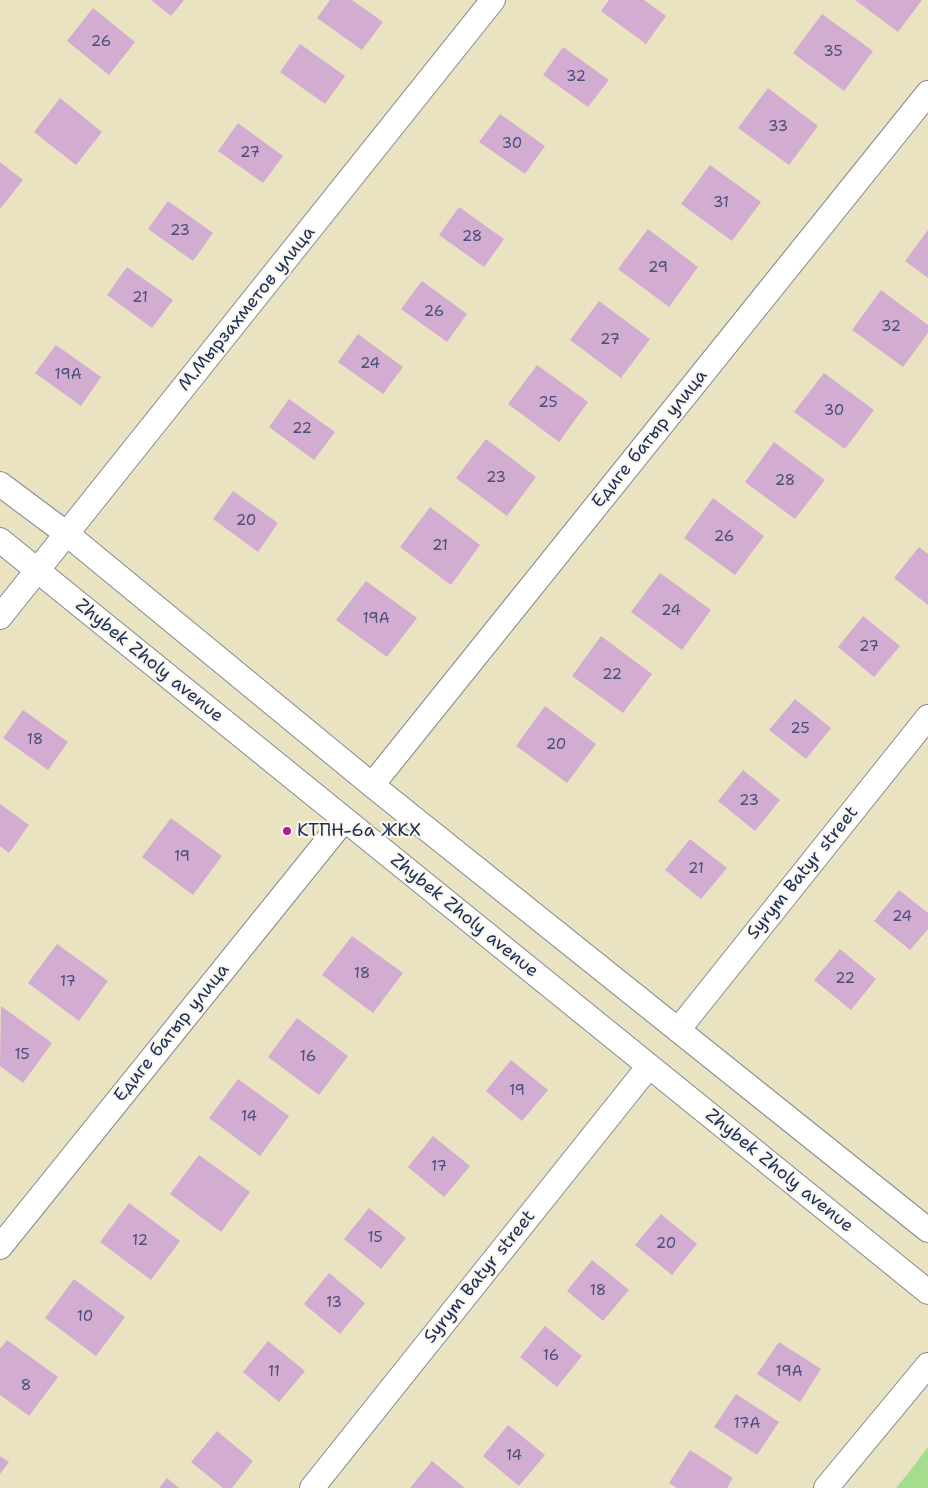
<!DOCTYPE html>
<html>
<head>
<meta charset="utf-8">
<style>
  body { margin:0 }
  canvas { display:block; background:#e9e3c2 }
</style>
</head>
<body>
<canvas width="928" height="1488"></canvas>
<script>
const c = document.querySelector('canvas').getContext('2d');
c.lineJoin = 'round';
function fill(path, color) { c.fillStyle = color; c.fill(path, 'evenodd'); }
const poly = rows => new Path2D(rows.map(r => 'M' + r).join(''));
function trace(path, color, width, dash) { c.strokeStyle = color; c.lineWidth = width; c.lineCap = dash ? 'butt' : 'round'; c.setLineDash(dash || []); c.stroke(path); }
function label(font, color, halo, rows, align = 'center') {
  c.font = font + ' "Shantell Sans",sans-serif'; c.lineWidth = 4.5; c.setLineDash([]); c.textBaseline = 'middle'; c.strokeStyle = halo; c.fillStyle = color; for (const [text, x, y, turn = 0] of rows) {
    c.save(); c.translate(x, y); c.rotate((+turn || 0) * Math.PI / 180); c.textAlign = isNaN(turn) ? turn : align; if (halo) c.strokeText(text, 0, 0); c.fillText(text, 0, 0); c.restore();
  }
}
const green = poly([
  [928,1447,928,1488,896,1488,910,1471]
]);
const building = poly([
  [151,0,184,0,171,16],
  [330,0,352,0,383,22,362,50,317,18],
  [609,0,644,0,666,16,646,44,601,11],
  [855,0,922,0,898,32],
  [93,8,135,42,109,75,67,41],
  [822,14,873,51,844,91,793,53],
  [300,44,345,76,325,104,280,72],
  [563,47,609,80,588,107,543,75],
  [768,88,818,126,789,165,738,128],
  [60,98,102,132,76,165,34,132],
  [500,114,545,146,525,174,479,142],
  [238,123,283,156,263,183,218,151],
  [0,162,23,180,0,209],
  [710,165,761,202,732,241,681,204],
  [168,201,213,233,193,261,148,229],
  [459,207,504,239,484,267,439,235],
  [648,229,698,267,669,307,618,269],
  [928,230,928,278,905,261],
  [127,267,173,300,152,328,107,295],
  [422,281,467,314,447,342,401,309],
  [881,290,928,325,928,333,903,367,852,330],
  [599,301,650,339,621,378,570,340],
  [358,334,403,367,383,394,338,362],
  [56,345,101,377,81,406,35,373],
  [537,365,588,402,559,442,508,404],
  [824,373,874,410,845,449,794,412],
  [289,399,335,432,314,460,269,427],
  [486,439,536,477,507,516,456,478],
  [774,442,825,480,795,519,745,482],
  [233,491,278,523,258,552,213,519],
  [713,498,764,536,735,575,684,538],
  [430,507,480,545,451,585,400,547],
  [919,547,928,554,928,605,894,578],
  [660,573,711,610,682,650,631,612],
  [366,581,417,618,387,657,336,620],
  [863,616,900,646,874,677,838,647],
  [601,636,652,674,623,713,572,676],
  [795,699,831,728,806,759,769,730],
  [545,706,596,744,567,783,516,746],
  [23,710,68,742,48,770,3,738],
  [743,770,780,800,755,831,718,801],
  [0,804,29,825,9,853,0,846],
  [171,818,222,856,193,895,142,857],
  [690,839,727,868,701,899,665,870],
  [899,890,928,913,928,929,910,950,874,921],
  [352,936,403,973,373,1013,322,975],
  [57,944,108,981,79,1021,28,983],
  [840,949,876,979,851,1010,814,980],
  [1,1006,52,1043,23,1083,0,1066],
  [297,1018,348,1056,319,1095,268,1057],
  [511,1060,548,1090,522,1121,486,1091],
  [238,1079,289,1116,260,1156,209,1118],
  [433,1136,470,1166,444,1197,408,1167],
  [199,1155,250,1192,221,1232,170,1194],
  [129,1203,180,1241,151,1280,100,1242],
  [369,1208,406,1238,381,1269,344,1239],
  [661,1214,697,1244,672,1275,635,1245],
  [592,1260,629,1290,603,1321,567,1291],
  [329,1273,365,1303,340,1334,304,1304],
  [74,1279,125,1317,96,1356,45,1318],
  [545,1326,582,1356,557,1387,520,1357],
  [7,1340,58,1377,29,1416,0,1395,0,1349],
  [268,1341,305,1371,279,1402,243,1372],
  [779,1342,821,1369,800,1402,757,1374],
  [736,1394,779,1422,757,1455,714,1427],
  [508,1425,545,1455,519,1486,483,1456],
  [217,1431,253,1461,232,1488,223,1488,191,1462],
  [690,1450,733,1478,727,1488,677,1488,669,1483],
  [0,1456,9,1462,0,1474],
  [432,1461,465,1488,410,1488],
  [167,1478,179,1488,159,1488]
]);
const minor = poly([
  [0,484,67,534,372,785,928,1230],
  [0,540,928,1292],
  [0,617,493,0],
  [372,785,928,93],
  [678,1030,928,717],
  [0,1247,344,820],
  [312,1488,649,1066],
  [826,1488,928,1365]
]);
const markers = [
  [287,831,5,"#b5179e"]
];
const numberNames = [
  ["26",101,42],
  ["35",833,52],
  ["32",576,77],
  ["33",778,127],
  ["30",512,144],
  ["27",250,153],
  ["31",721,203],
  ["23",180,231],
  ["28",472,237],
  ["29",658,268],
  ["21",140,298],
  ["26",434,312],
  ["32",891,327],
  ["27",610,340],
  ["24",370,364],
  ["19А",68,375],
  ["25",548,403],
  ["30",834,411],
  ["22",302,429],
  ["23",496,478],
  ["28",785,481],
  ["20",246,521],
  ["26",724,537],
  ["21",440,546],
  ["24",671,611],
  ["19А",376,619],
  ["27",869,647],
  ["22",612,675],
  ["25",800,729],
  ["18",35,740],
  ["20",556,745],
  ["23",749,801],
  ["19",182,857],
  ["21",696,869],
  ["24",902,917],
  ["18",362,974],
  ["22",845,979],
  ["17",68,982],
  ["15",22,1055],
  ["16",308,1057],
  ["19",517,1091],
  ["14",249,1117],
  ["17",439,1167],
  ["15",375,1238],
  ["12",140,1241],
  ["20",666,1244],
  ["18",598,1291],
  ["13",334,1303],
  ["10",85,1317],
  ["16",551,1356],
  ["11",274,1372],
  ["19А",789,1372],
  ["8",26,1386],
  ["17А",747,1424],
  ["14",514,1456]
];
const streetNames = [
  ["М.Мырзахметов улица",247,309,-51],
  ["Едиге батыр улица",650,439,-51],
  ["Zhybek Zholy avenue",149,661,39],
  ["Syrym Batyr street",803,873,-51],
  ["Zhybek Zholy avenue",464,916,39],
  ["Едиге батыр улица",172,1033,-51],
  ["Zhybek Zholy avenue",779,1171,39],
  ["Syrym Batyr street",480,1277,-51]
];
const poiNames = [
  ["КТПН-6а ЖКХ",297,831]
];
fill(green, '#a5dd8e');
fill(building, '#d2acd1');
trace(minor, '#828990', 26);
trace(minor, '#fff', 24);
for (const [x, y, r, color] of markers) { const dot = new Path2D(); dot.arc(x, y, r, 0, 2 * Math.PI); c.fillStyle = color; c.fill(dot); trace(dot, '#fbf7ec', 2); }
label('15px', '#494e7b', null, numberNames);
label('18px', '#1b2f5e', '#fbf7ec', streetNames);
label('18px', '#1b2f5e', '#fbf7ec', poiNames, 'left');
</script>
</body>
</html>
